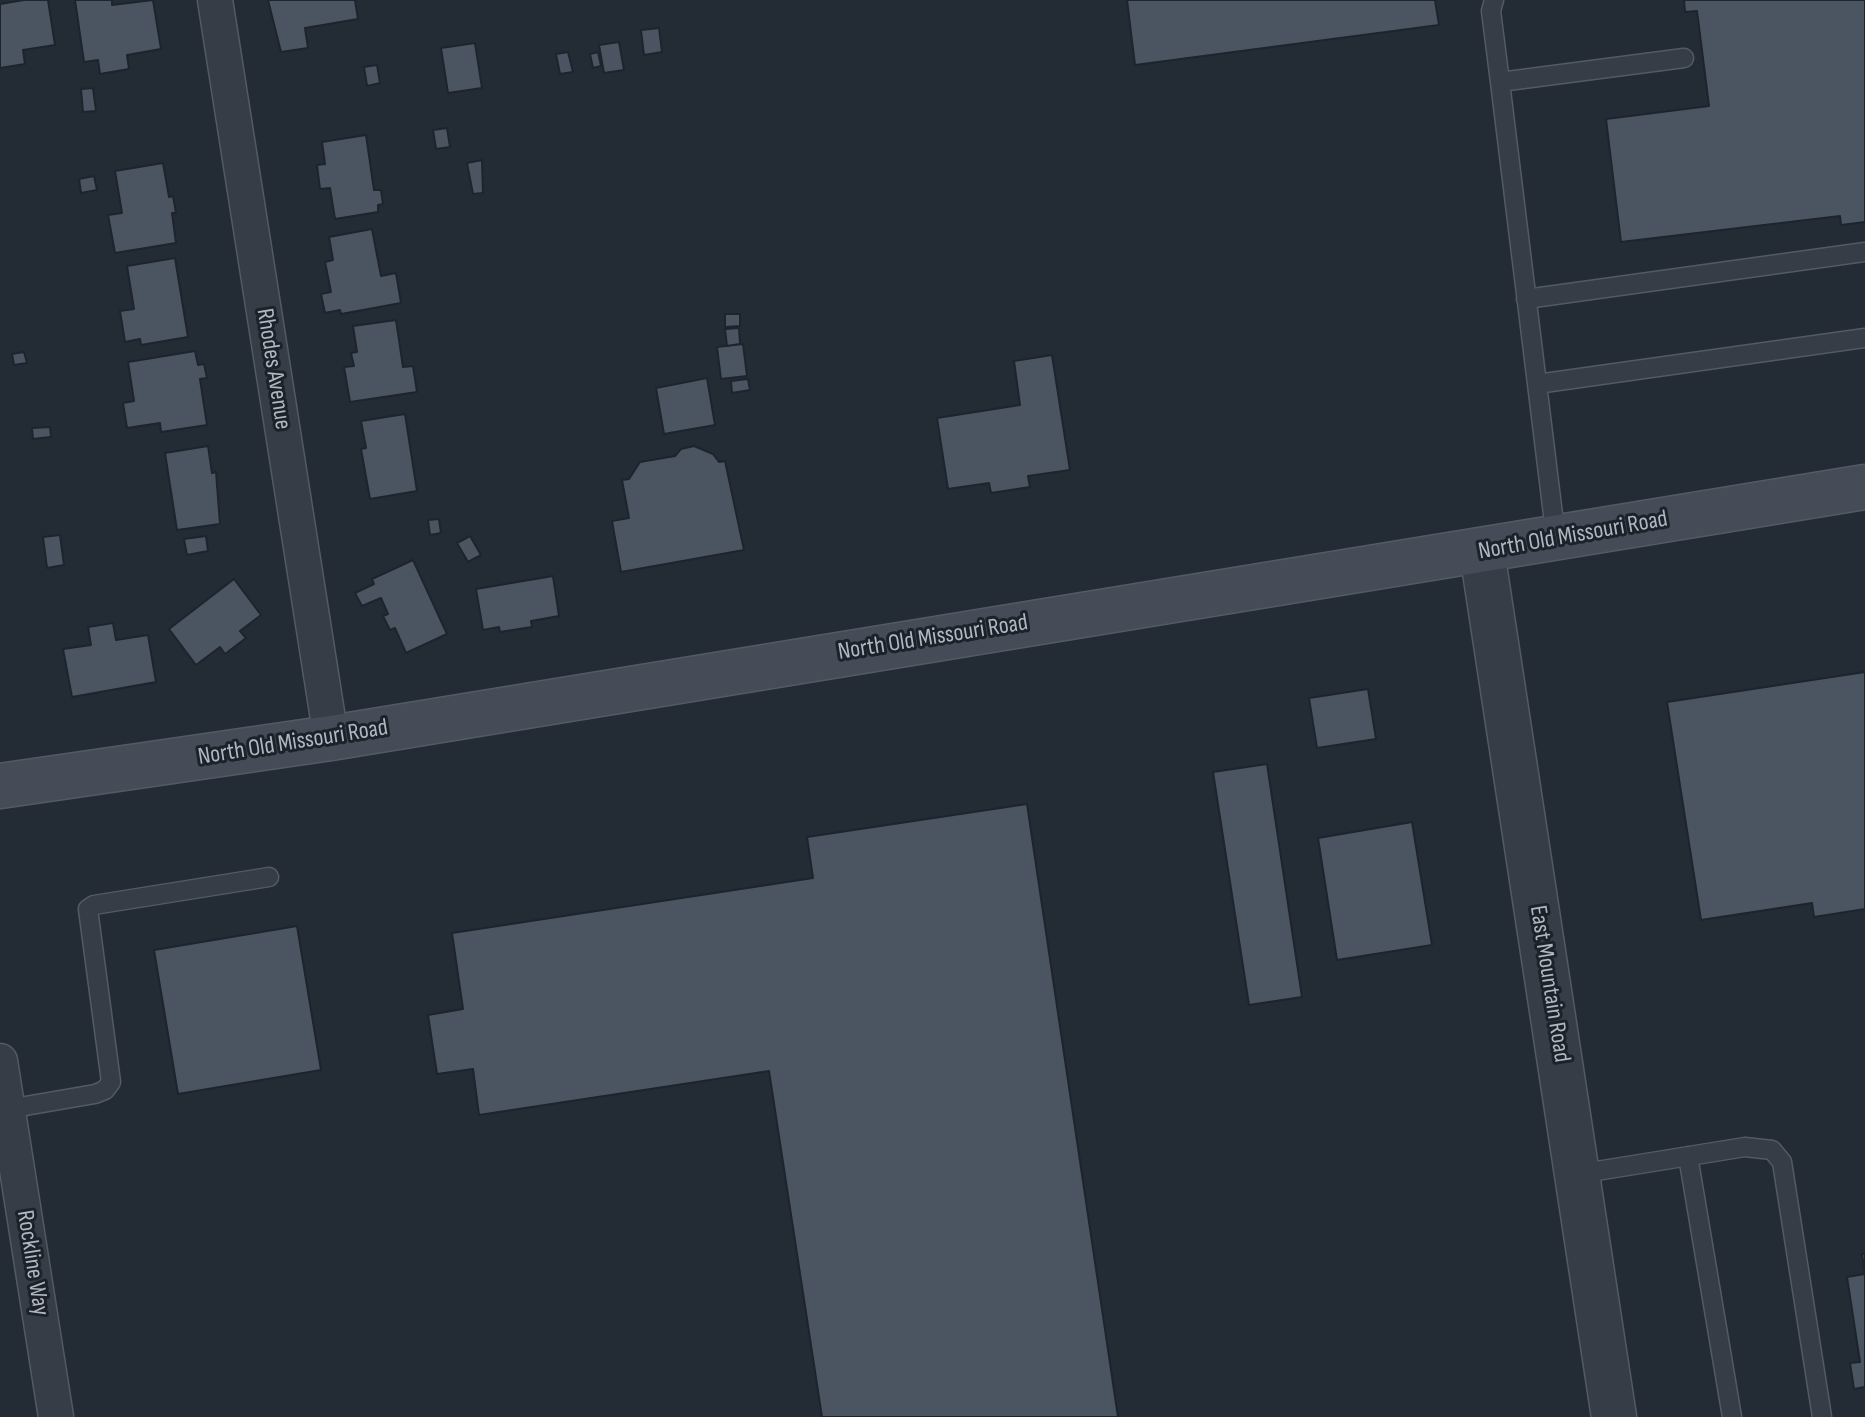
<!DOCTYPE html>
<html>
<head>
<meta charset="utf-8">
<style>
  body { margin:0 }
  canvas { display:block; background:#232b35 }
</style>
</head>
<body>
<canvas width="1865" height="1417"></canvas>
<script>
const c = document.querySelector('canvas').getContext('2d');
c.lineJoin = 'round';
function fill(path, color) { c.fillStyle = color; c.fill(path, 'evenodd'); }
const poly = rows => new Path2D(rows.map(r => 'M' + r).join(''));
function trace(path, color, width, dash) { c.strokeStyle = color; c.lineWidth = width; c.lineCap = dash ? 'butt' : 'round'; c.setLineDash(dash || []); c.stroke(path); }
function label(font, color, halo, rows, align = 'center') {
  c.font = font + ' "Sofia Sans Condensed",sans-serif'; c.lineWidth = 6; c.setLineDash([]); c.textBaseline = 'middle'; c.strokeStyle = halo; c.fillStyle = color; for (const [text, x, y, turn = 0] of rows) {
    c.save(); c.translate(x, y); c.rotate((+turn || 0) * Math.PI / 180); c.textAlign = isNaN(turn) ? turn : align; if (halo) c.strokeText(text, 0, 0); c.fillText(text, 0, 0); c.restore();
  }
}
const building = poly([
  [24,0,48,0,55,45,23,50,25,64,0,68,0,4,24,0],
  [75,0,112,0,112,5,153,0,161,49,127,55,129,69,100,74,98,60,84,62,75,0],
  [268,0,355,0,358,19,305,28,308,48,281,52,268,0],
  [1127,0,1435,0,1439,25,1135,65,1127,0],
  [1684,0,1865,0,1865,222,1841,225,1840,216,1621,242,1606,119,1709,106,1697,11,1685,12,1684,0],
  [659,28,662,52,644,55,641,30,659,28],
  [619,42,624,70,604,73,599,45,619,42],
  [475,43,482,88,448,93,441,48,475,43],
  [568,52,573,72,560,74,556,54,568,52],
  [598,52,601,66,593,68,590,54,598,52],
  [377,65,380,83,367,86,364,67,377,65],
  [93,88,96,111,83,112,81,89,93,88],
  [447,128,450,147,436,149,433,130,447,128],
  [366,135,374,190,381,190,383,204,378,205,378,212,335,219,330,188,320,189,317,165,325,164,322,142,366,135],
  [482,160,483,193,473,194,467,163,482,160],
  [163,163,169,197,173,196,176,213,172,213,176,243,115,253,108,215,122,213,115,171,163,163],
  [94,176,97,190,81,193,79,179,94,176],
  [372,229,381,276,396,273,401,303,341,314,340,310,325,313,321,294,331,292,325,262,333,260,329,237,372,229],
  [175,258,188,337,141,345,140,339,125,342,120,311,134,309,127,266,175,258],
  [725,314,740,314,740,326,725,327,725,314],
  [396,320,403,367,413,366,417,392,350,402,344,367,354,366,351,353,357,352,353,326,396,320],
  [739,328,740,344,727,346,725,329,739,328],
  [743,344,747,376,721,379,717,347,743,344],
  [195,351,198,365,204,364,207,378,200,379,207,425,161,432,160,423,127,428,123,403,134,401,128,362,195,351],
  [24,352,27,363,14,365,12,354,24,352],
  [1052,355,1070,470,1028,476,1030,487,991,493,989,483,948,489,937,418,1020,405,1014,361,1052,355],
  [707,378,715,425,664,434,656,388,707,378],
  [748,379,750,390,732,393,731,381,748,379],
  [405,414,417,491,370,499,361,449,366,448,361,421,405,414],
  [50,427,51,437,33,439,32,428,50,427],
  [208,446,212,473,216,472,220,524,177,530,165,453,208,446],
  [694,446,713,454,719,462,725,461,744,550,621,572,612,521,629,518,622,480,629,479,640,462,675,456,681,449,694,446],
  [439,519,441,533,430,535,428,520,439,519],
  [60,535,64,565,47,568,43,537,60,535],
  [206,536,208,551,187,555,184,539,206,536],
  [470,536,481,555,468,562,457,543,470,536],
  [413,560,447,634,406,653,395,628,390,630,383,616,388,614,381,598,362,606,355,593,374,584,372,579,413,560],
  [553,576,559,616,531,621,532,627,500,632,499,627,483,630,476,589,553,576],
  [234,579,261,615,240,631,246,638,225,654,220,647,196,665,169,629,234,579],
  [113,623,116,640,148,635,156,682,72,697,63,649,91,645,88,627,113,623],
  [1865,672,1865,909,1814,917,1812,903,1701,920,1667,702,1865,672],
  [1368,689,1376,739,1317,748,1309,698,1368,689],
  [1267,764,1302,997,1249,1005,1213,772,1267,764],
  [1027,804,1118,1417,822,1417,769,1071,479,1115,473,1069,437,1074,428,1015,463,1009,452,933,813,878,807,837,1027,804],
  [1412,822,1432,945,1337,960,1318,838,1412,822],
  [297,926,321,1070,178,1094,154,950,297,926],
  [1862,1254,1865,1254,1865,1387,1854,1389,1850,1363,1860,1362,1847,1277,1865,1274,1862,1254]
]);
const service = poly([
  [1494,0,1491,11,1500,82],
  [1526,299,1865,252],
  [1537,384,1865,338],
  [1556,539,1500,82,1684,58],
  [8,1109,95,1094,105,1090,111,1082,88,909,94,905,269,877],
  [1688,1156,1732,1417],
  [1578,1174,1745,1147,1772,1150,1782,1162,1822,1417]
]);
const minor = poly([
  [215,0,331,738],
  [0,1061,56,1417]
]);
const tertiary = poly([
  [1482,552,1614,1417]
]);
const secondary = poly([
  [0,786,331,738,1865,487]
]);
const streetNames = [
  ["Rhodes Avenue",273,369,81],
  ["North Old Missouri Road",1573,536,-10],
  ["North Old Missouri Road",933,638,-9],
  ["North Old Missouri Road",293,743,-9],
  ["East Mountain Road",1549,984,81],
  ["Rockline Way",32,1263,81]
];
fill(building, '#4b5561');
trace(building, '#1d242d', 2);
trace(service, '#545a64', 21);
trace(minor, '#545a64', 37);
trace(tertiary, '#545a64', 47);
trace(secondary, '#545a64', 47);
trace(service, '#363d46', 18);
trace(minor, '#363d46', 34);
trace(tertiary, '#363d46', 44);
trace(secondary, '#454c58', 44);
label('24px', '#b1b7c2', '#1c222a', streetNames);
</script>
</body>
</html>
